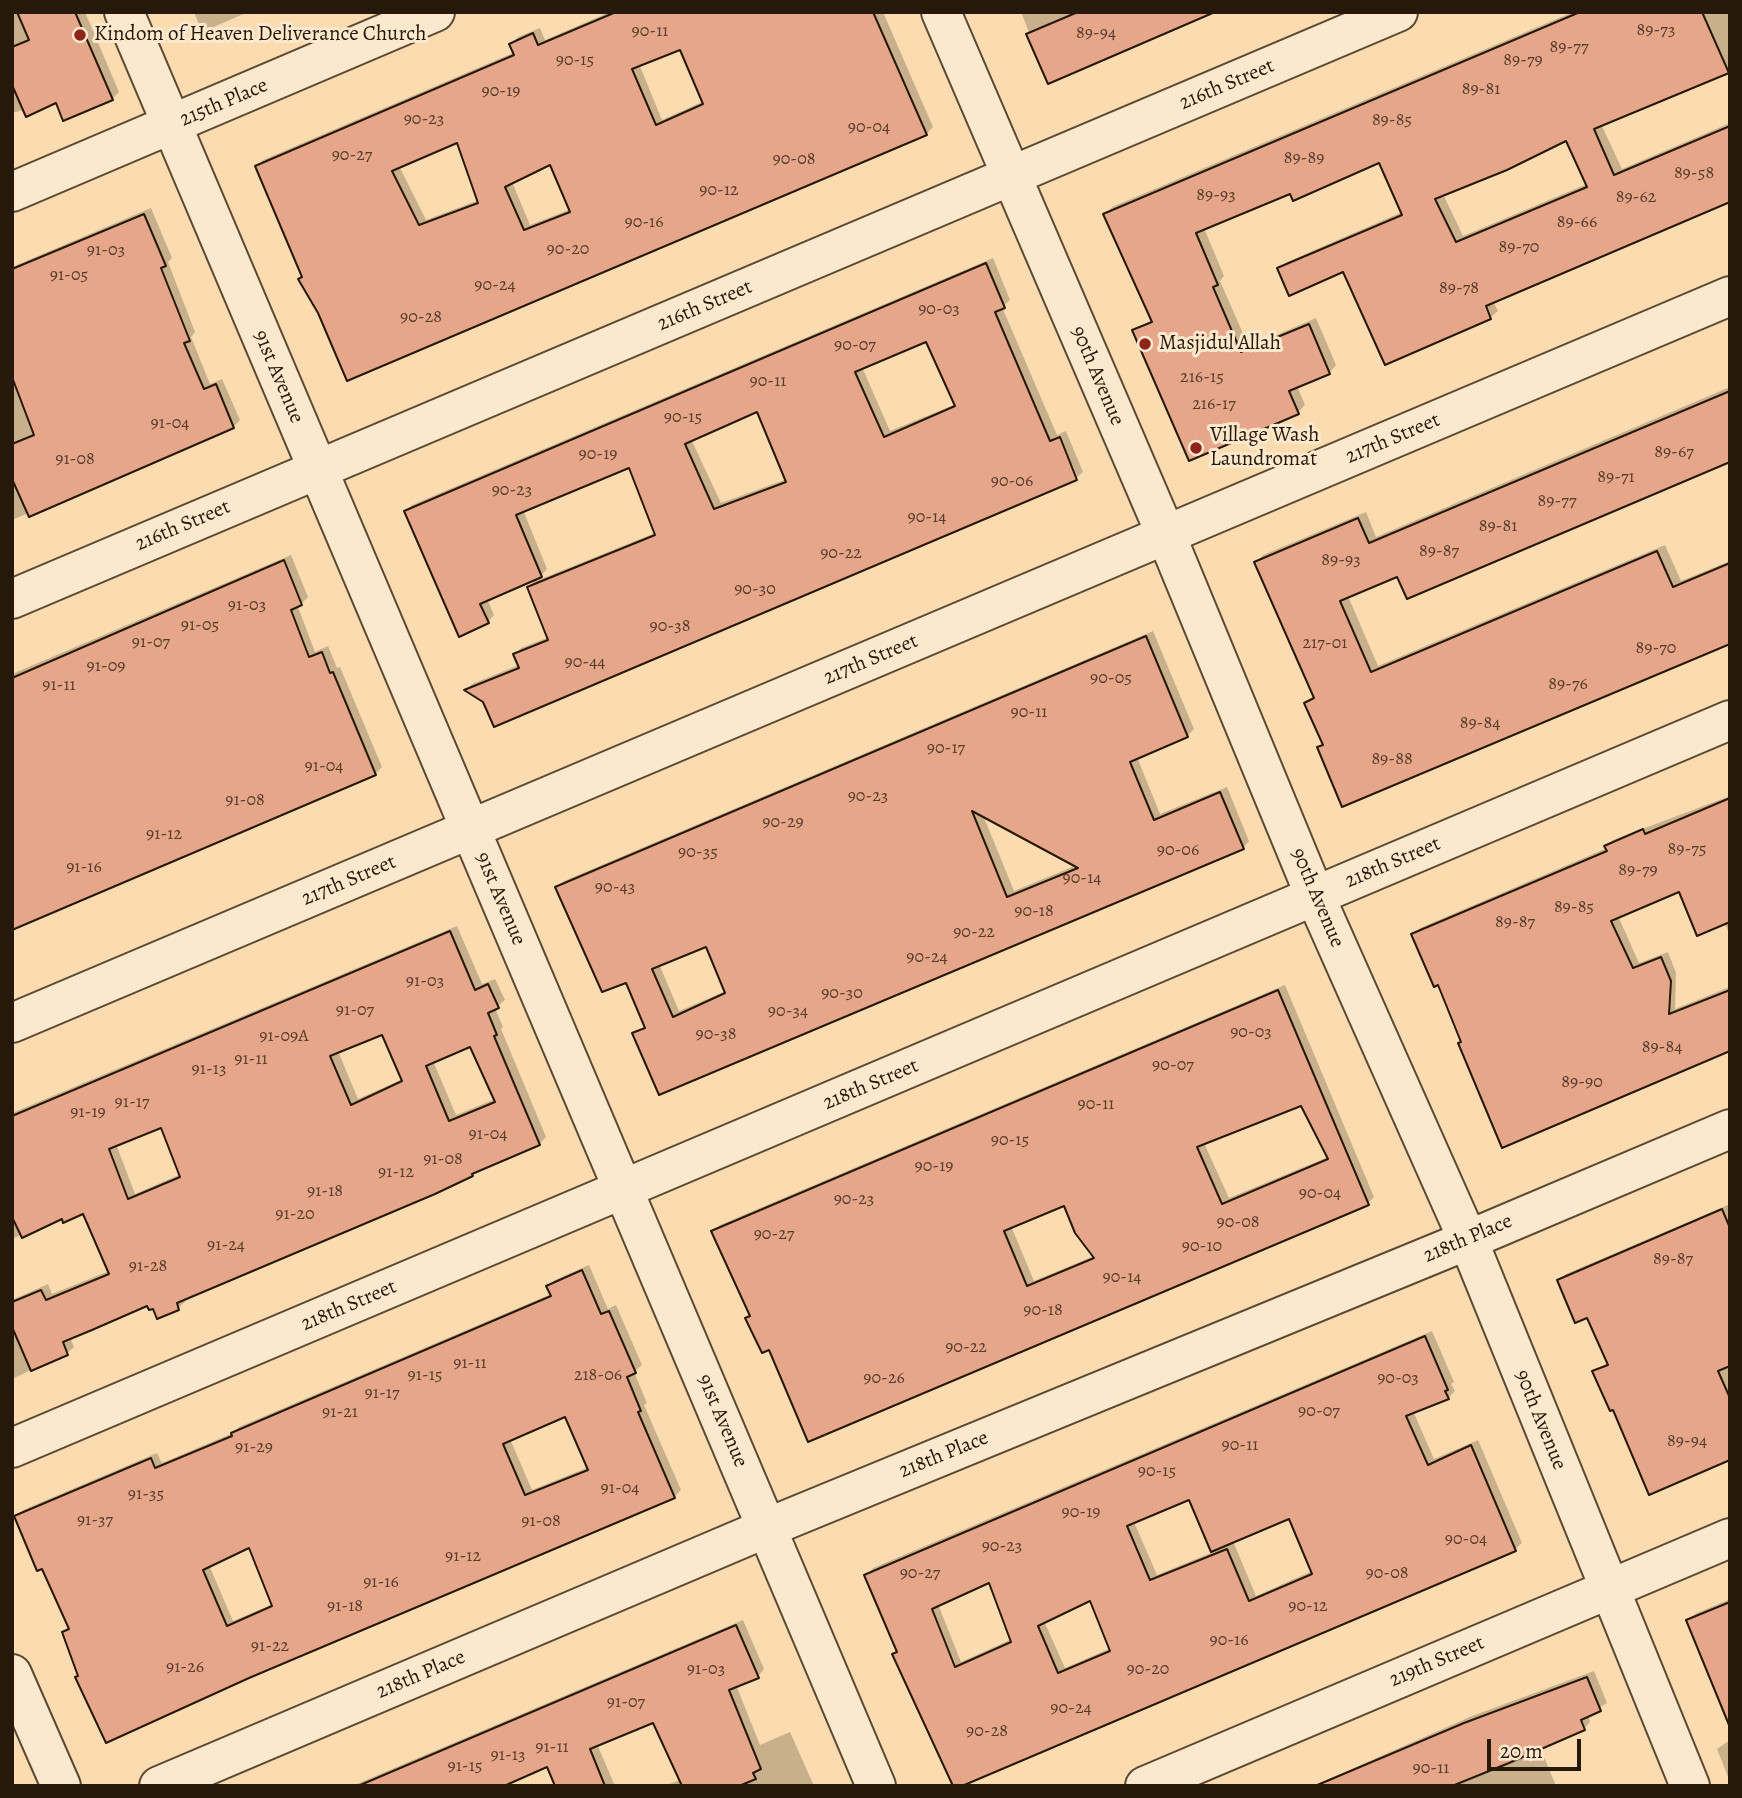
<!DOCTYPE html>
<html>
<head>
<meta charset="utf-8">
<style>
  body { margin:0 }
  #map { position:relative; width:1742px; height:1798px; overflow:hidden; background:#fbdcb0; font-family:Alegreya,serif }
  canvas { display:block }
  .frame { position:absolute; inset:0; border:14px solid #26180a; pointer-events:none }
  .scale { position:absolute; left:1487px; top:1739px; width:94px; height:32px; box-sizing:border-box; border:4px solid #26180a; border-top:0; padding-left:9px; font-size:21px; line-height:24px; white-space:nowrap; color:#26180a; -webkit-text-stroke:5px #fce8cc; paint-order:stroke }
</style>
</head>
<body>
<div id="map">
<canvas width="1742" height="1798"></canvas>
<div class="frame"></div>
<div class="scale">20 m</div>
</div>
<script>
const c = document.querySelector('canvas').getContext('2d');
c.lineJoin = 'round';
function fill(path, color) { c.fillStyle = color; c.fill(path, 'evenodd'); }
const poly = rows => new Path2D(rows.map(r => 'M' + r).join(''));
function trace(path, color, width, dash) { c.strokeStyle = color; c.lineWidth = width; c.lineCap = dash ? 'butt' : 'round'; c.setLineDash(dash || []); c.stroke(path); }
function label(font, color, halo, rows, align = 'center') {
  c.font = font + ' Alegreya,serif'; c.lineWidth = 6; c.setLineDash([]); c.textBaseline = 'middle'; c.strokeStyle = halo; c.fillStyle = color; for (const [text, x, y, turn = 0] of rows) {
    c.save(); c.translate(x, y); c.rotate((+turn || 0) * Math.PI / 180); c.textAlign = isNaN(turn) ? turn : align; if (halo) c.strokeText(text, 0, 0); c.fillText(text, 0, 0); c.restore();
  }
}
const shadow = poly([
  [12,12,85,12,119,92,112,99,57,101,12,113],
  [194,12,248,12,202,32],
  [610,12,883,12,933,127,926,134,319,312,300,279,303,276,257,166,263,160,515,52,511,44,518,37,540,28,545,40],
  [681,48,702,102,662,120,639,64],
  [458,140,479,200,426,220,399,166],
  [551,163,571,209,530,225,512,182],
  [1021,12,1211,12,1049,82],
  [1573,12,1730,12,1730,71,1601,124,1622,169,1730,123,1730,199,1493,301,1498,311,1490,318,1344,270,1279,269,1287,262,1402,212,1380,160,1291,192,1204,228,1224,276,1220,281,1249,347,1316,318,1336,365,1329,373,1297,386,1305,405,1298,412,1134,331,1153,319,1105,215,1112,207],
  [1567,139,1587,184,1463,236,1443,194],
  [151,208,172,258,168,262,195,332,191,337,210,384,222,379,240,420,233,427,12,520,12,267],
  [993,258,1010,300,1002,307,1057,435,1066,431,1083,472,1076,478,485,701,466,690,472,684,519,665,515,655,521,648,549,637,529,587,540,576,487,599,494,615,488,622,406,512,412,505],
  [927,340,956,404,890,431,862,367],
  [758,410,787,479,721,503,691,439],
  [630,466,655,533,536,581,547,569,523,510],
  [1730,387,1730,460,1398,574,1348,596,1378,666,1665,545,1681,581,1730,561,1730,641,1319,748,1324,743,1306,703,1315,695,1256,563,1263,555,1366,512,1376,537],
  [291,555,308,597,298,607,315,652,328,646,337,668,340,667,382,767,375,774,12,928,12,674],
  [1153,631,1194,729,1187,736,1137,757,1160,814,1227,787,1249,841,1243,848,634,1034,646,1025,626,980,557,888,564,881],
  [983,815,1077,865,1014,891],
  [707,945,726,991,679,1011,659,964],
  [1730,796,1730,935,1724,922,1680,890,1618,916,1639,963,1668,952,1676,973,1675,1009,1730,987,1730,1050,1463,1041,1439,983,1413,935,1420,928,1607,848,1613,840],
  [457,926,482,984,495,979,505,1000,495,1008,503,1027,501,1029,546,1137,539,1144,477,1170,472,1175,184,1298,185,1302,178,1308,148,1303,70,1337,74,1347,67,1353,12,1379,12,1300,48,1284,52,1294,109,1271,84,1212,62,1216,12,1239,12,1113],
  [382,1032,403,1079,358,1099,338,1051],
  [471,1045,495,1099,456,1115,433,1061],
  [162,1126,181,1174,135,1194,116,1144],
  [1285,985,1374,1197,1368,1203,809,1439,770,1348,713,1231,720,1225],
  [1302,1103,1328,1157,1229,1198,1204,1143],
  [1065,1203,1094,1256,1034,1281,1011,1226],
  [1730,1204,1730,1459,1614,1407,1594,1371,1609,1362,1588,1316,1559,1281,1566,1274],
  [589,1265,608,1309,616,1305,642,1365,634,1372,647,1403,644,1405,681,1490,674,1497,80,1675,64,1632,69,1627,17,1516,23,1510,157,1453,162,1463,233,1433,239,1427,551,1294,548,1286,555,1280],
  [566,1414,589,1467,532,1490,510,1439],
  [250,1545,273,1604,233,1621,209,1565],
  [1432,1331,1454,1382,1451,1384,1455,1391,1448,1398,1413,1411,1434,1459,1478,1440,1522,1543,1515,1549,958,1786,894,1655,898,1650,867,1575,873,1568],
  [1190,1497,1213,1552,1157,1575,1134,1522],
  [1290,1516,1312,1571,1256,1596,1233,1541],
  [990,1581,1012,1639,961,1662,938,1604],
  [1091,1598,1111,1648,1065,1668,1044,1621],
  [1730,1599,1730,1715,1688,1621,1695,1614],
  [743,1620,764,1669,758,1676,736,1685,760,1745,790,1732,814,1786,664,1786,680,1780,654,1720,597,1744,615,1786,557,1786,548,1764,499,1786,352,1786],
  [1594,1671,1607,1703,1588,1715,1590,1722,1584,1729,1540,1747,1556,1786,1313,1786,1472,1716],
  [1730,1740,1730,1777,1728,1777,1717,1749]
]);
const building = poly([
  [17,12,75,12,113,100,63,121,56,103,26,117,12,85,12,47,29,40,17,12],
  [616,12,873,12,927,135,347,381,318,313,298,279,302,277,255,166,514,55,509,44,533,33,538,45,616,12],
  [680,50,703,104,656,125,632,69,680,50],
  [457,143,478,203,419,225,392,171,457,143],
  [550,165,570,212,524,230,505,187,550,165],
  [1078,12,1215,12,1048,84,1026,34,1078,12],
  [1580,12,1702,12,1729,73,1594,129,1614,175,1730,126,1730,202,1486,306,1491,319,1385,365,1343,272,1289,296,1277,268,1402,215,1379,163,1293,201,1290,194,1196,233,1218,285,1213,287,1241,352,1309,324,1330,374,1289,391,1299,414,1189,461,1132,330,1152,322,1103,214,1580,12],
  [1566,141,1587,187,1456,242,1435,199,1507,170,1566,141],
  [144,214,166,266,161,268,190,341,184,343,204,389,216,384,234,428,29,517,12,479,12,444,34,435,12,377,12,269,144,214],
  [986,263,1005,308,995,312,1050,441,1060,437,1077,480,494,727,483,702,464,690,519,668,513,654,548,640,527,587,655,535,629,468,516,515,542,577,480,604,489,623,459,637,404,511,986,263],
  [926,342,955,406,884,437,855,372,926,342],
  [757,412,786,482,714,509,685,444,757,412],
  [1730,391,1730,462,1407,599,1397,577,1340,601,1371,672,1657,551,1673,587,1730,563,1730,644,1342,807,1317,747,1323,745,1304,703,1314,698,1254,562,1358,518,1369,543,1730,391],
  [284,560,302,605,291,610,309,657,322,652,330,673,333,672,376,775,12,930,12,678,284,560],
  [1146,636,1188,737,1130,762,1154,820,1220,792,1244,849,659,1095,632,1033,645,1028,626,983,602,992,555,887,1146,636],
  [972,811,1078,868,1007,897,972,811],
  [706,947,725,993,673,1017,652,969,706,947],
  [1730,798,1730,922,1697,936,1679,892,1611,921,1633,968,1661,957,1671,981,1669,1014,1730,990,1730,1051,1502,1148,1458,1043,1461,1042,1438,985,1434,987,1411,934,1607,851,1604,846,1643,829,1645,834,1730,798],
  [450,931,475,990,488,984,499,1008,488,1013,497,1035,494,1036,540,1145,472,1174,473,1176,435,1194,177,1303,179,1310,157,1319,153,1309,149,1310,147,1306,92,1330,63,1342,68,1355,31,1371,12,1327,12,1302,41,1290,46,1300,109,1274,83,1214,63,1223,62,1219,22,1238,12,1217,12,1116,450,931],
  [382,1035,402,1081,351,1105,330,1056,382,1035],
  [470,1047,495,1102,449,1121,426,1066,470,1047],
  [161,1128,180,1177,128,1199,109,1149,161,1128],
  [1278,990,1369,1205,808,1442,769,1350,762,1353,745,1318,750,1316,711,1231,1278,990],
  [1301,1106,1328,1159,1222,1204,1197,1147,1301,1106],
  [1064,1206,1075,1233,1094,1258,1027,1286,1004,1231,1064,1206],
  [1722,1209,1730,1228,1730,1366,1718,1371,1730,1398,1730,1460,1649,1495,1613,1410,1610,1411,1592,1371,1608,1365,1587,1318,1575,1323,1557,1280,1722,1209],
  [582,1270,601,1314,609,1311,636,1373,627,1377,641,1411,638,1412,675,1498,249,1678,106,1743,75,1677,78,1676,62,1632,69,1629,42,1569,37,1571,14,1516,151,1458,155,1468,232,1436,231,1433,551,1296,546,1286,582,1270],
  [565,1417,588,1470,525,1495,503,1444,565,1417],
  [249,1548,272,1606,227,1626,203,1570,249,1548],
  [1425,1336,1448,1390,1445,1391,1449,1399,1406,1416,1428,1465,1471,1445,1516,1551,962,1786,953,1786,892,1654,897,1652,864,1575,1425,1336],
  [1189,1500,1211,1552,1289,1519,1312,1574,1249,1601,1227,1549,1150,1580,1127,1526,1189,1500],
  [989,1583,1011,1642,955,1667,932,1609,989,1583],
  [1090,1601,1110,1651,1058,1673,1038,1626,1090,1601],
  [1730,1602,1730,1725,1729,1725,1686,1620,1730,1602],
  [736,1625,759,1678,729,1690,761,1769,753,1773,756,1779,739,1786,682,1786,653,1723,590,1749,605,1786,555,1786,547,1767,504,1786,358,1786,736,1625],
  [1587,1677,1601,1711,1581,1720,1585,1730,1509,1763,1452,1786,1315,1786,1464,1723,1587,1677]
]);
const minor = poly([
  [124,12,876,1786],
  [941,12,1166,535,1315,896,1468,1240,1690,1786],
  [12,192,435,12],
  [12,599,1398,12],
  [12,1023,1730,296],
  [12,1448,1730,720],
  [12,1674,61,1786],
  [159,1786,769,1527,1468,1240,1730,1129],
  [1145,1786,1730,1538]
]);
const markers = [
  [80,35,7,"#8f2418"],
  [1145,344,7,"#8f2418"],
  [1196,448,7,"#8f2418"]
];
const numberNames = [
  ["89-73",1656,31],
  ["90-11",650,32],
  ["89-94",1096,34],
  ["89-77",1569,48],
  ["90-15",575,61],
  ["89-79",1523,61],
  ["89-81",1481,90],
  ["90-19",501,92],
  ["90-23",424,120],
  ["89-85",1392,121],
  ["90-04",869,128],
  ["90-27",352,156],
  ["89-89",1304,159],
  ["90-08",794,160],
  ["89-58",1694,174],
  ["90-12",719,191],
  ["89-93",1216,196],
  ["89-62",1636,198],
  ["90-16",644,223],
  ["89-66",1577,223],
  ["89-70",1519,248],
  ["90-20",568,250],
  ["91-03",106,251],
  ["91-05",69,276],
  ["90-24",495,286],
  ["89-78",1459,289],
  ["90-03",939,310],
  ["90-28",421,318],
  ["90-07",855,346],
  ["216-15",1202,378],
  ["90-11",768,382],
  ["216-17",1214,405],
  ["90-15",683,418],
  ["91-04",170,424],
  ["89-67",1674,453],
  ["90-19",598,455],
  ["91-08",75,460],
  ["89-71",1616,478],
  ["90-06",1012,482],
  ["90-23",512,491],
  ["89-77",1557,502],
  ["90-14",927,518],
  ["89-81",1498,527],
  ["89-87",1439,552],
  ["90-22",841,554],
  ["89-93",1341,561],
  ["90-30",755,590],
  ["91-03",247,606],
  ["91-05",200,626],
  ["90-38",670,627],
  ["91-07",151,643],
  ["217-01",1325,644],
  ["89-70",1656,649],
  ["90-44",585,663],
  ["91-09",106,667],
  ["90-05",1111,679],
  ["89-76",1568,685],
  ["91-11",59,686],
  ["90-11",1029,713],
  ["89-84",1480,724],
  ["90-17",946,749],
  ["89-88",1392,760],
  ["91-04",324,767],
  ["90-23",868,797],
  ["91-08",245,801],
  ["90-29",783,823],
  ["91-12",164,835],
  ["89-75",1687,850],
  ["90-06",1178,851],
  ["90-35",698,853],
  ["91-16",84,868],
  ["89-79",1638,871],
  ["90-14",1082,879],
  ["90-43",615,888],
  ["89-85",1574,908],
  ["90-18",1034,912],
  ["89-87",1515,923],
  ["90-22",974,933],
  ["90-24",927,958],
  ["91-03",425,982],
  ["90-30",842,994],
  ["91-07",355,1011],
  ["90-34",788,1012],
  ["90-03",1251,1033],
  ["90-38",716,1035],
  ["91-09A",284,1037],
  ["89-84",1662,1048],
  ["91-11",251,1060],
  ["90-07",1173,1066],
  ["91-13",209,1070],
  ["89-90",1582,1083],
  ["91-17",132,1103],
  ["90-11",1096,1105],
  ["91-19",88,1113],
  ["91-04",488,1135],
  ["90-15",1010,1141],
  ["91-08",443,1160],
  ["90-19",934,1167],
  ["91-12",396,1173],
  ["91-18",325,1192],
  ["90-04",1320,1194],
  ["90-23",854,1200],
  ["91-20",295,1215],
  ["90-08",1238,1223],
  ["90-27",774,1235],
  ["91-24",226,1246],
  ["90-10",1202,1247],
  ["89-87",1673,1260],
  ["91-28",148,1267],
  ["90-14",1122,1278],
  ["90-18",1043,1311],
  ["90-22",966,1348],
  ["91-11",470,1364],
  ["91-15",425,1376],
  ["218-06",598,1376],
  ["90-26",884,1379],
  ["90-03",1398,1379],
  ["91-17",382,1394],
  ["90-07",1319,1412],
  ["91-21",340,1413],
  ["89-94",1687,1442],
  ["90-11",1240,1446],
  ["91-29",254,1448],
  ["90-15",1157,1472],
  ["91-04",620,1489],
  ["91-35",146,1495],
  ["90-19",1081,1513],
  ["91-37",95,1521],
  ["91-08",541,1522],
  ["90-04",1466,1540],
  ["90-23",1002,1547],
  ["91-12",463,1557],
  ["90-27",920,1574],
  ["90-08",1387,1574],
  ["91-16",381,1583],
  ["91-18",345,1607],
  ["90-12",1308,1607],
  ["90-16",1229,1641],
  ["91-22",270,1647],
  ["91-26",185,1668],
  ["91-03",706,1670],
  ["90-20",1148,1670],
  ["91-07",626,1703],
  ["90-24",1071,1709],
  ["90-28",987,1732],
  ["91-11",552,1748],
  ["91-13",508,1756],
  ["91-15",465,1767],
  ["90-11",1431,1769]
];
const poiNames = [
  ["Kindom of Heaven Deliverance Church",94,35],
  ["Masjidul Allah",1159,344],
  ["Village Wash",1210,436],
  ["Laundromat",1210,460]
];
const streetNames = [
  ["216th Street",1227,85,-23],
  ["215th Place",224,103,-23],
  ["216th Street",705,306,-23],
  ["90th Avenue",1097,376,67],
  ["91st Avenue",278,377,67],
  ["217th Street",1393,439,-23],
  ["216th Street",183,526,-23],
  ["217th Street",871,660,-23],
  ["218th Street",1393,863,-23],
  ["217th Street",349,881,-23],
  ["90th Avenue",1317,898,67],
  ["91st Avenue",500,899,67],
  ["218th Street",871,1085,-23],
  ["218th Place",1468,1239,-23],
  ["218th Street",349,1306,-23],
  ["90th Avenue",1540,1420,68],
  ["91st Avenue",722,1421,67],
  ["218th Place",944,1455,-22],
  ["219th Street",1437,1662,-23],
  ["218th Place",421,1675,-23]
];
fill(shadow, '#0003');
fill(building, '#e6a68a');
trace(building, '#26180a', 2);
trace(minor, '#5b4934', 42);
trace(minor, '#fce8cc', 38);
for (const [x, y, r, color] of markers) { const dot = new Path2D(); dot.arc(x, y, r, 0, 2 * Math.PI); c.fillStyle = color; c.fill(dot); trace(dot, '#fce8cc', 2.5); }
label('18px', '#563c2a', null, numberNames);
label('21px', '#26180a', '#fce8cc', poiNames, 'left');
label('21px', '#26180a', '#fce8cc', streetNames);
</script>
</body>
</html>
